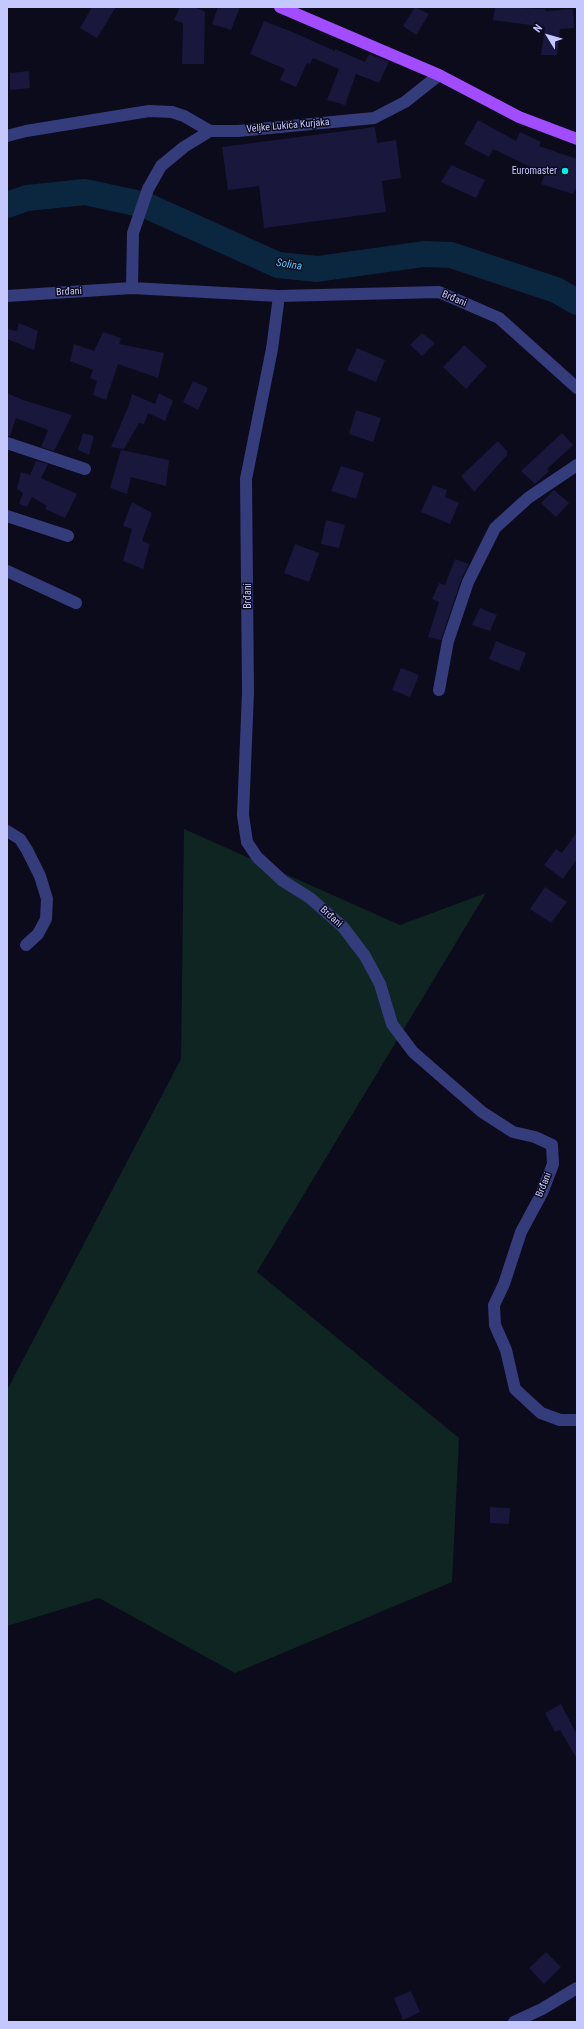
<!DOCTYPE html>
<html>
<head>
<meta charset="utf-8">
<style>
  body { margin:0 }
  #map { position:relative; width:584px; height:2029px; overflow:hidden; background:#0b0b1b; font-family:"Roboto Condensed",sans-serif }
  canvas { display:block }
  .frame { position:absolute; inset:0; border:8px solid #c5c7ff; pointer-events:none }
  .north { position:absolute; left:528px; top:16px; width:40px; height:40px; -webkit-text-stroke:3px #0b0b1b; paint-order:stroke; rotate:307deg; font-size:11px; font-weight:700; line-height:16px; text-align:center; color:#c5c7ff }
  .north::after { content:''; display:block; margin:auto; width:14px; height:18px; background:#c5c7ff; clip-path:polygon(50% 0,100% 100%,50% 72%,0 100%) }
</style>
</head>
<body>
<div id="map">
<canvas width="584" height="2029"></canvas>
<div class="frame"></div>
<div class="north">N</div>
</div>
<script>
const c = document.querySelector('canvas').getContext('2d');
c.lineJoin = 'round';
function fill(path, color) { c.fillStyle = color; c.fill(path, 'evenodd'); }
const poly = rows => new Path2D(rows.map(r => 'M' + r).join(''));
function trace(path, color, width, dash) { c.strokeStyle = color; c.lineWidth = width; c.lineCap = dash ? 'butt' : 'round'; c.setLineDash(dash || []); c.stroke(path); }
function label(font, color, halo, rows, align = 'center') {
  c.font = font + ' "Roboto Condensed",sans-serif'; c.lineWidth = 3; c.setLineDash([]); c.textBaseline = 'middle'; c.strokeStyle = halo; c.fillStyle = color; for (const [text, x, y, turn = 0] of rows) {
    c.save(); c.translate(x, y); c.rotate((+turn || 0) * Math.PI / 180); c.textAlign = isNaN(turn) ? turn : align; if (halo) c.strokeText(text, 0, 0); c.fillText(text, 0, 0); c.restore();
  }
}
const green = poly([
  [184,829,400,925,486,893,257,1272,459,1438,452,1582,235,1673,99,1598,7,1626,7,1390,181,1059]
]);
const river = poly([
  [7,205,27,198,85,192,145,205,278,265,317,269,424,254,451,255,556,290,577,302]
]);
const building = poly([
  [92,7,116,7,97,38,80,28],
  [180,7,195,7,205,12,204,64,182,64,183,23,174,20],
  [218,7,240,7,231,30,212,24],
  [415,7,429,14,416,35,403,26],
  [495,7,545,9,545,11,573,9,574,28,560,29,557,55,541,55,545,27,493,20],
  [264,21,295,33,335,51,335,49,365,62,369,54,389,62,379,83,356,74,345,105,327,100,339,69,313,58,310,64,307,63,296,87,280,80,285,69,250,54],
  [29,71,30,88,10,90,10,73],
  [478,120,516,141,520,132,541,142,539,146,577,159,577,186,573,194,541,184,545,174,493,149,489,157,464,144],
  [375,127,377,143,396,140,401,178,382,181,386,212,264,228,259,186,228,190,222,147],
  [451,165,485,180,476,198,441,182],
  [19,323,38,331,34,350,7,339,7,329,17,331],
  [103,332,121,338,119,344,164,353,158,378,118,364,106,400,93,395,97,381,90,378,93,370,70,361,74,344,94,351],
  [422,333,435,343,422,356,410,345],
  [464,345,487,366,466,389,443,367],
  [357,348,385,360,376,382,347,370],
  [193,381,208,388,198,410,183,402],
  [7,393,23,400,72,415,54,451,41,447,48,430,16,418,10,436,7,436],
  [159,393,173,401,165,421,148,413,144,424,139,423,124,449,111,447,129,405,132,394,155,404],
  [356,410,381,418,373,442,349,434],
  [83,433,94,436,89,455,78,450],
  [562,433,573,445,547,469,549,471,535,484,521,471],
  [498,441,507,451,507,455,474,492,461,476],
  [121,450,169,460,166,486,131,477,127,494,110,488],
  [36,461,48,464,41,478,77,494,65,518,45,509,47,506,32,497,27,507,19,504,23,493,17,489,21,472,30,475],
  [341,466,364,473,356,499,331,491],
  [433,485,447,490,445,497,459,503,450,524,421,512],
  [554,490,569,503,556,517,541,503],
  [132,502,152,513,142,541,150,544,143,569,123,561,132,529,123,526],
  [326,520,345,525,339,548,321,544],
  [295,544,319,553,309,582,284,573],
  [455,559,469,564,461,580,441,640,428,637,439,602,432,599,439,583,445,585],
  [480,608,497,615,490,631,472,625],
  [496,641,526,653,519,671,489,659],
  [401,668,419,675,410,697,392,690],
  [577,832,577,859,563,879,544,865,556,849,562,853],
  [545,887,567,902,551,923,530,909],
  [490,1507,510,1508,509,1524,490,1523],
  [561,1704,577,1735,577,1759,560,1730,555,1732,545,1713],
  [546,1952,561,1967,544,1984,529,1968],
  [411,1991,420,2012,403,2020,394,1998]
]);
const minor = poly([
  [7,136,26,131,149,111,172,112,184,116,210,131],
  [132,288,133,233,148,189,161,166,184,147,210,131,238,131,374,118,405,102,439,75],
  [7,296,132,288,279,296,439,292,499,318,577,388],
  [279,296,272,349,246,479,248,692,243,815,247,842,257,857,283,881,310,898,343,927,365,956,380,984,392,1024,413,1052,482,1112,513,1132,535,1137,552,1145,553,1164,542,1193,521,1232,504,1284,494,1305,495,1325,506,1350,515,1389,541,1413,560,1420,577,1420],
  [7,443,85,469],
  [7,516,68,536],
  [7,571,76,603],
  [439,690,448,641,468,582,495,528,528,498,577,465],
  [7,831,20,839,27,850,40,876,47,899,46,919,38,934,26,945],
  [514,2022,542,2009,577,1988]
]);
const major = poly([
  [280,7,439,75,519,117,577,139]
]);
const markers = [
  [565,171,4,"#00f0e6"]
];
const streetNames = [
  ["Veljke Lukića Kurjaka",288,126,-5],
  ["Brđani",69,292,-3],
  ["Brđani",454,299,23],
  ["Brđani",248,596,-90],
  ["Brđani",331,917,42],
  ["Brđani",544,1185,-68]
];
const poiNames = [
  ["Euromaster",557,171]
];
const waterNames = [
  ["Solina",289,265,9]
];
fill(green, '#0e2521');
trace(river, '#0b273f', 26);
fill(building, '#19173c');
trace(minor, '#353c7b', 12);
trace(major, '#a24cff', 12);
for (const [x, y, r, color] of markers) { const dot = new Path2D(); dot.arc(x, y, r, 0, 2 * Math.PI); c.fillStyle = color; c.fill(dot); trace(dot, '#0b0b1b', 1.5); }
label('10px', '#c5c7ff', '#0b0b1b', streetNames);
label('10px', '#c5c7ff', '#0b0b1b', poiNames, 'right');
label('italic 11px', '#53c8ff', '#0b0b1b', waterNames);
</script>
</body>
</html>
